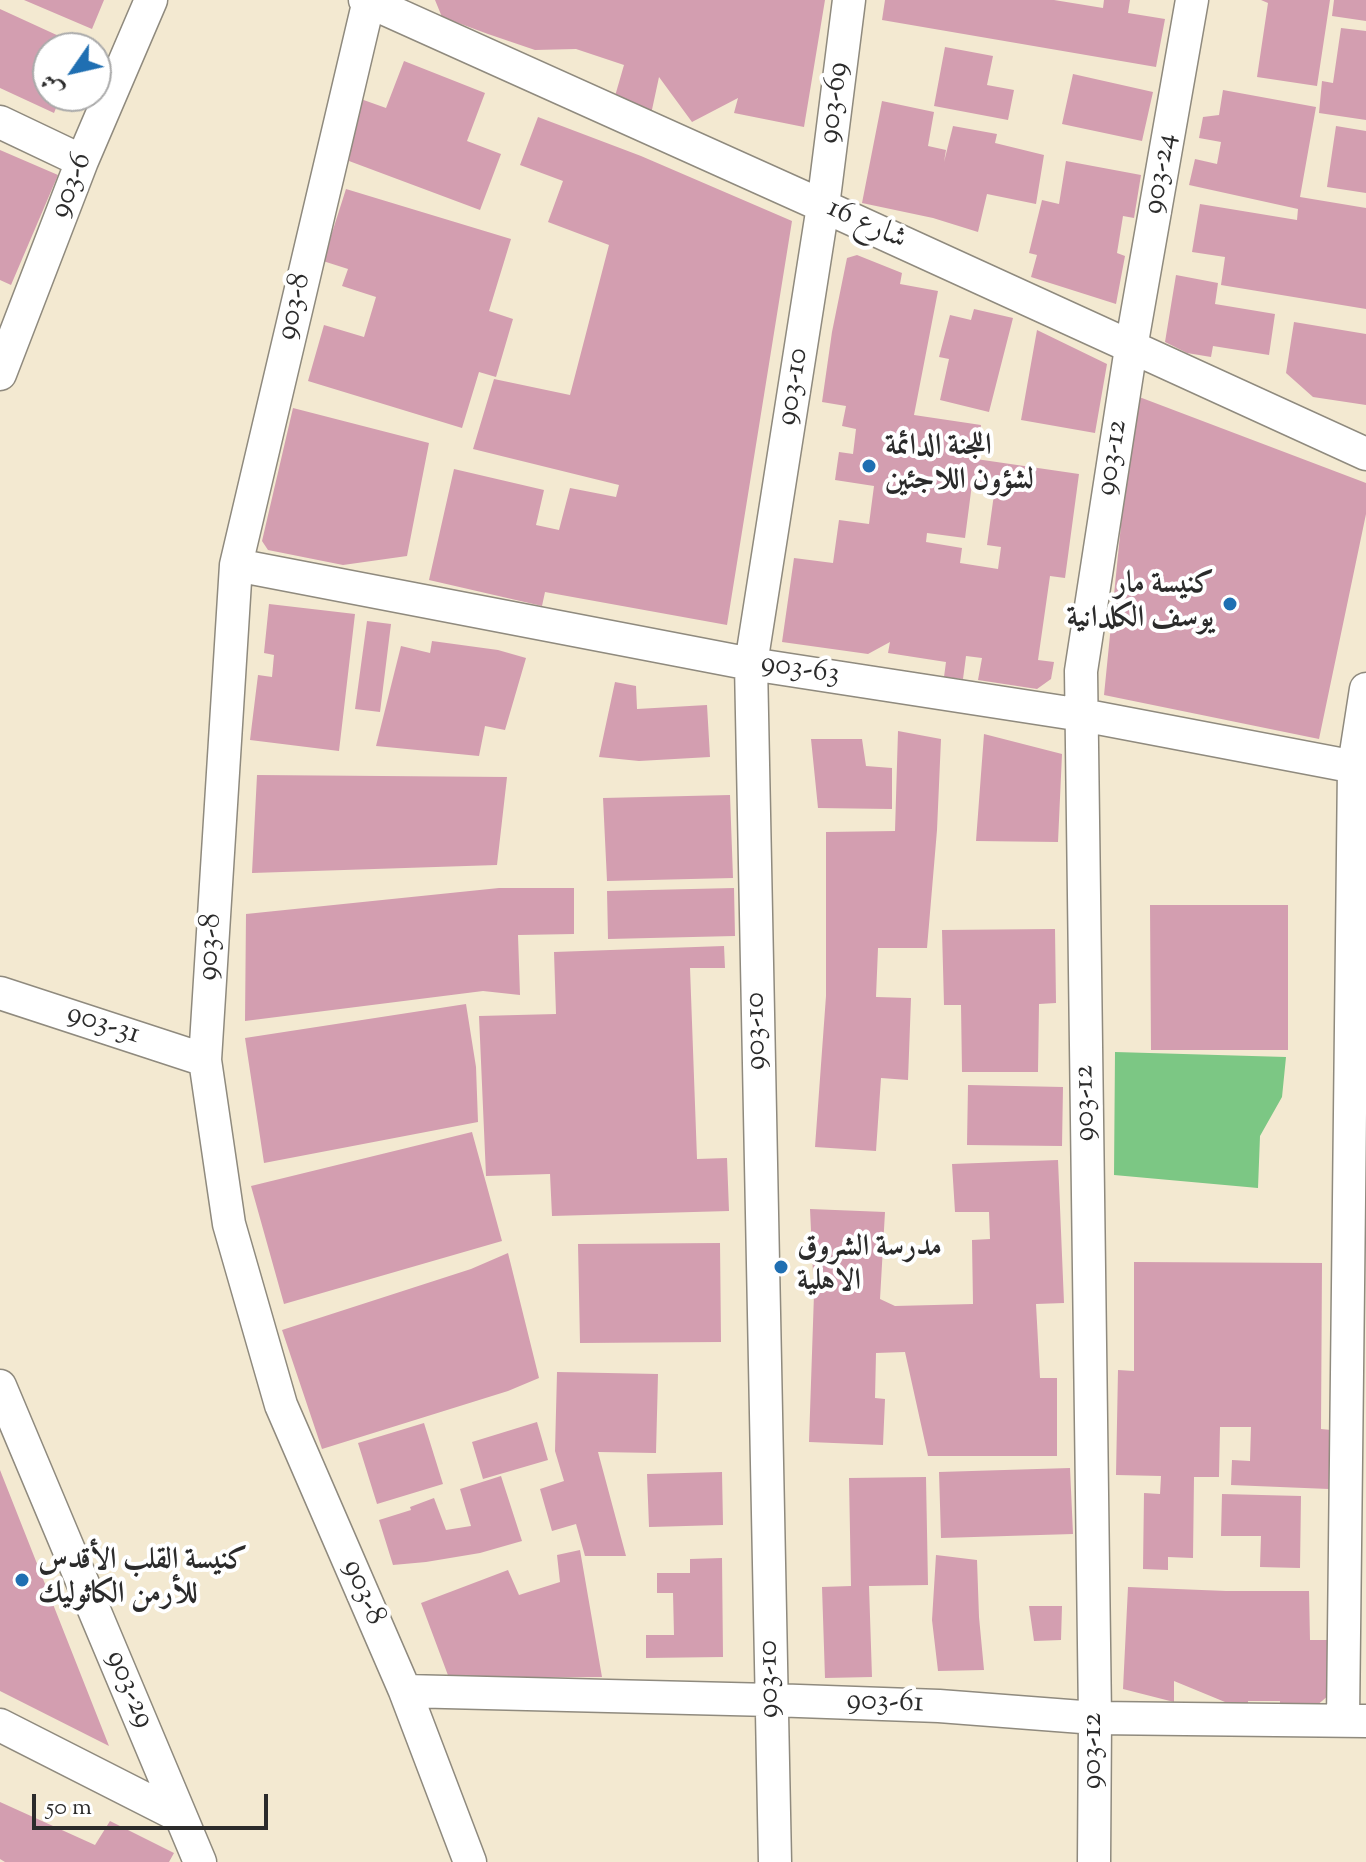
<!DOCTYPE html>
<html>
<head>
<meta charset="utf-8">
<style>
  body { margin:0 }
  #map { position:relative; width:1366px; height:1862px; overflow:hidden; background:#f3e9d1; font-family:"Sorts Mill Goudy",Amiri,serif }
  canvas { display:block }
  .north { position:absolute; left:32px; top:32px; width:80px; height:80px; box-sizing:border-box; background:#fff; border:2px solid #aaa; border-radius:50%; rotate:236deg; font-size:22px; font-weight:700; line-height:32px; text-align:center; color:#2b2b2b }
  .north::after { content:''; display:block; margin:auto; width:28px; height:36px; background:#1f6fb2; clip-path:polygon(50% 0,100% 100%,50% 72%,0 100%) }
  .scale { position:absolute; left:32px; top:1794px; width:236px; height:36px; box-sizing:border-box; border:4px solid #2b2b2b; border-top:0; padding-left:10px; font-size:24px; line-height:28px; white-space:nowrap; color:#2b2b2b; -webkit-text-stroke:6px #fff; paint-order:stroke }
</style>
</head>
<body>
<div id="map">
<canvas width="1366" height="1862"></canvas>
<div class="north">ش</div>
<div class="scale">50 m</div>
</div>
<script>
const c = document.querySelector('canvas').getContext('2d');
c.lineJoin = 'round';
function fill(path, color) { c.fillStyle = color; c.fill(path, 'evenodd'); }
const poly = rows => new Path2D(rows.map(r => 'M' + r).join(''));
function trace(path, color, width, dash) { c.strokeStyle = color; c.lineWidth = width; c.lineCap = dash ? 'butt' : 'round'; c.setLineDash(dash || []); c.stroke(path); }
function label(font, color, halo, rows, align = 'center') {
  c.font = font + ' "Sorts Mill Goudy",Amiri,serif'; c.lineWidth = 8; c.setLineDash([]); c.textBaseline = 'middle'; c.strokeStyle = halo; c.fillStyle = color; for (const [text, x, y, turn = 0] of rows) {
    c.save(); c.translate(x, y); c.rotate((+turn || 0) * Math.PI / 180); c.textAlign = isNaN(turn) ? turn : align; if (halo) c.strokeText(text, 0, 0); c.fillText(text, 0, 0); c.restore();
  }
}
const green = poly([
  [1115,1052,1286,1057,1282,1097,1260,1136,1258,1188,1114,1175]
]);
const building = poly([
  [24,0,104,0,92,29],
  [435,0,825,0,804,127,734,113,738,98,692,122,659,77,650,119,613,103,624,65,576,49,535,50,488,34,442,17],
  [885,0,1054,0,1103,8,1104,0,1130,0,1128,13,1165,19,1156,67,882,20],
  [1261,0,1330,0,1317,86,1257,77,1268,3],
  [1334,0,1366,0,1366,21,1332,16],
  [0,9,85,48,48,48,48,96,61,96,54,113,0,88],
  [1341,28,1366,31,1366,120,1319,113,1322,81,1333,83],
  [945,47,993,56,987,85,1014,90,1008,120,934,106],
  [404,61,485,93,467,141,501,154,480,210,349,161,358,98,386,108],
  [1073,74,1153,92,1142,141,1062,124],
  [1223,90,1316,107,1300,197,1366,208,1366,309,1221,285,1225,257,1192,252,1200,204,1297,220,1298,209,1189,185,1195,159,1217,164,1221,142,1199,138,1203,117,1219,115],
  [882,101,934,112,928,146,946,150,944,162,953,126,997,134,995,143,1044,155,1036,204,987,194,978,232,933,218,862,203],
  [538,117,641,156,792,221,727,625,545,592,542,606,429,580,454,469,544,490,536,525,559,530,570,488,616,497,619,485,473,449,494,379,570,395,609,245,548,222,563,181,520,165],
  [1336,126,1366,131,1366,193,1327,187],
  [0,150,58,175,11,285,0,280],
  [1066,161,1141,175,1134,218,1123,216,1117,253,1125,256,1116,304,1031,277,1037,255,1029,253,1042,200,1059,204],
  [346,189,511,239,489,311,513,319,496,377,479,372,462,428,308,381,324,325,364,337,376,297,342,286,348,269,323,261],
  [857,255,902,273,900,284,938,291,914,415,981,425,976,459,1079,474,1065,578,1050,576,1038,660,1054,662,1051,679,1037,689,978,680,982,658,966,656,963,679,944,677,946,662,888,653,890,642,868,654,782,642,794,558,833,563,839,520,869,524,874,486,835,480,839,452,853,454,856,429,842,426,846,406,822,402,832,332,847,258],
  [972,484,995,487,987,545,1001,547,998,569,960,563,962,548,926,542,927,533,965,538],
  [1176,275,1218,283,1215,304,1275,314,1269,355,1213,346,1211,357,1187,353,1165,342],
  [974,309,1013,318,989,412,940,400,949,359,939,357,950,315,971,320],
  [1294,322,1366,334,1366,405,1313,397,1286,373],
  [1037,330,1107,364,1095,433,1021,420],
  [1134,395,1366,483,1366,514,1319,739,1104,695],
  [293,408,429,443,407,556,343,565,268,550,262,541],
  [269,604,355,614,339,751,250,740,258,675,272,677,274,655,264,653],
  [367,621,391,624,380,712,355,709],
  [432,641,498,650,526,658,505,730,485,726,479,756,376,746,401,646,430,653],
  [615,682,636,686,637,709,707,705,710,757,639,761,599,757],
  [898,731,941,739,937,830,927,948,878,948,876,997,911,998,908,1080,881,1078,876,1151,815,1147,826,996,826,832,895,831],
  [984,734,1062,754,1058,842,976,841],
  [811,739,862,739,866,766,892,768,892,809,818,808],
  [257,775,507,777,497,865,252,873],
  [730,795,733,878,607,881,603,798],
  [499,888,574,888,574,934,518,935,520,995,483,991,245,1021,246,914],
  [734,888,735,936,608,939,607,891],
  [1150,905,1288,905,1288,1050,1151,1050],
  [1055,929,1056,1003,1039,1004,1038,1072,962,1072,961,1005,944,1005,942,930],
  [724,946,725,968,690,968,697,1159,727,1158,729,1211,552,1216,550,1174,486,1176,479,1016,556,1014,554,952],
  [466,1004,476,1067,478,1122,264,1163,245,1038],
  [968,1085,1063,1087,1062,1146,967,1145],
  [472,1132,502,1241,284,1304,251,1186],
  [1058,1160,1064,1303,1036,1304,1040,1378,1057,1378,1057,1456,928,1456,905,1352,876,1353,875,1398,885,1399,883,1445,809,1442,814,1294,810,1209,885,1212,880,1299,895,1306,973,1304,972,1240,990,1239,989,1212,955,1212,952,1164],
  [720,1243,721,1342,580,1343,578,1244],
  [508,1253,539,1378,508,1391,322,1449,282,1330,471,1269],
  [1134,1262,1322,1263,1321,1429,1331,1430,1329,1489,1231,1485,1232,1460,1250,1461,1251,1427,1220,1427,1219,1477,1194,1477,1193,1558,1168,1557,1168,1570,1143,1569,1144,1493,1160,1494,1161,1476,1116,1475,1118,1370,1134,1371],
  [557,1372,658,1374,656,1453,598,1452,626,1556,585,1556,576,1524,552,1531,540,1489,564,1481,555,1451],
  [537,1422,548,1460,483,1479,472,1442],
  [424,1423,443,1484,377,1504,358,1443],
  [1070,1468,1073,1534,941,1538,939,1472],
  [0,1470,109,1746,0,1691],
  [722,1472,723,1525,649,1527,647,1474],
  [501,1476,522,1541,480,1553,426,1562,393,1565,379,1520,411,1510,410,1507,434,1498,446,1530,471,1526,460,1489],
  [926,1477,928,1585,869,1586,872,1677,825,1678,822,1587,851,1586,849,1478],
  [1222,1494,1301,1496,1300,1568,1260,1567,1261,1536,1221,1536],
  [580,1550,602,1677,449,1678,421,1603,508,1570,519,1595,560,1582,557,1555],
  [936,1555,977,1560,979,1617,984,1670,938,1671,932,1620],
  [722,1558,723,1657,646,1658,646,1635,674,1635,673,1593,657,1593,657,1573,690,1573,690,1559],
  [1128,1587,1226,1591,1309,1591,1310,1640,1329,1640,1329,1695,1315,1707,1280,1707,1280,1701,1248,1701,1248,1710,1226,1710,1225,1702,1174,1681,1174,1702,1123,1689],
  [1029,1606,1062,1606,1061,1640,1034,1641],
  [0,1802,95,1845,110,1821,174,1853,169,1862,5,1862,0,1859]
]);
const minor = poly([
  [365,0,823,206,1366,454],
  [369,0,236,565,205,1060,229,1224,281,1405,405,1691,470,1862],
  [0,122,82,161],
  [0,374,82,161,151,0],
  [236,565,751,664,1082,715,1366,769],
  [0,993,205,1060],
  [0,1386,200,1862],
  [405,1691,771,1700,939,1706,1095,1718,1366,1721],
  [1343,1720,1354,766,1366,689],
  [0,1725,181,1817],
  [775,1862,751,664,823,206,849,0],
  [1094,1862,1095,1718,1081,671,1131,348,1192,0]
]);
const markers = [
  [869,466,8,"#1f6fb2"],
  [1230,604,8,"#1f6fb2"],
  [781,1267,8,"#1f6fb2"],
  [22,1580,8,"#1f6fb2"]
];
const streetNames = [
  ["903-69",836,103,-83],
  ["903-24",1162,174,-80],
  ["903-6",73,186,-68],
  ["شارع 16",866,226,25],
  ["903-8",296,307,-77],
  ["903-10",795,387,-81],
  ["903-12",1114,458,-81],
  ["903-63",800,671,9],
  ["903-8",212,947,-87],
  ["903-31",103,1026,18],
  ["903-10",758,1031,-91],
  ["903-12",1087,1103,-91],
  ["903-8",362,1593,67],
  ["903-10",771,1679,-91],
  ["903-29",128,1690,67],
  ["903-61",885,1704,2],
  ["903-12",1095,1751,-90]
];
const poiNames = [
  ["اللجنة الدائمة",885,449],
  ["لشؤون اللاجئين",885,483],
  ["كنيسة مار",1214,587,"right"],
  ["يوسف الكلدانية",1214,621,"right"],
  ["مدرسة الشروق",797,1250],
  ["الاهلية",797,1284],
  ["كنيسة القلب الأقدس",38,1563],
  ["للأرمن الكاثوليك",38,1597]
];
fill(green, '#7cc784');
fill(building, '#d39eb0');
trace(minor, '#8f8a7e', 35);
trace(minor, '#fff', 32);
for (const [x, y, r, color] of markers) { const dot = new Path2D(); dot.arc(x, y, r, 0, 2 * Math.PI); c.fillStyle = color; c.fill(dot); trace(dot, '#fff', 3); }
label('30px', '#2b2b2b', '#fff', streetNames);
label('bold 30px', '#2b2b2b', '#fff', poiNames, 'left');
</script>
</body>
</html>
